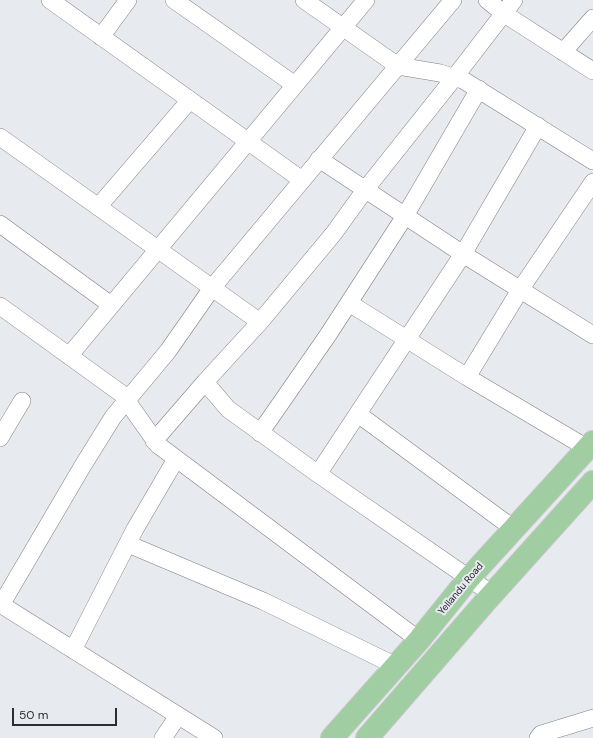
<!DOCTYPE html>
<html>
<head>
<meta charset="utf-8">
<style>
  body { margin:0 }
  #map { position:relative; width:593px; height:738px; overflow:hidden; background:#e7eaee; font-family:"DM Sans",sans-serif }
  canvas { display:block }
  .scale { position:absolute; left:12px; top:708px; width:105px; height:18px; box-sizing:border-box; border:2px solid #2c2d2f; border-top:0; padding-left:5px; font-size:12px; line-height:14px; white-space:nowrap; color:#2c2d2f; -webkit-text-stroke:3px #e7eaee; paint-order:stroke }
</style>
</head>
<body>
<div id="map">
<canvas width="593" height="738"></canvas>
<div class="scale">50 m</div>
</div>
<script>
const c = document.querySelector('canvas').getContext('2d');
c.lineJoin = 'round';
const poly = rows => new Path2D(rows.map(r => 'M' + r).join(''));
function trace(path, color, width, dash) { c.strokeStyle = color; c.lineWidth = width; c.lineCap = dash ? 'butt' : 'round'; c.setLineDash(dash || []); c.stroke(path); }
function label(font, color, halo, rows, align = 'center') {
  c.font = font + ' "DM Sans",sans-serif'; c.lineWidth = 4; c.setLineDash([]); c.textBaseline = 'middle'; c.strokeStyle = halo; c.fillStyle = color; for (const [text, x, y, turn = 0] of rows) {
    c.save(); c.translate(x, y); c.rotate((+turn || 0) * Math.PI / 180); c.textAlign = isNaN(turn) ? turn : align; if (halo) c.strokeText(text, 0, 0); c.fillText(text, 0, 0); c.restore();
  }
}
const minor = poly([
  [50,0,302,180],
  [174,0,295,85],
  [304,0,398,66,440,73,463,80,593,161],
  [487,0,503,13,593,71],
  [101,37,128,0],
  [563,52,593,18],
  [0,137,260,322,205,382,228,409,318,474,492,594],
  [319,159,463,254,593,335],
  [98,207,190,100],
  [0,224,111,305],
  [349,303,467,377,587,448],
  [0,306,122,394,158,445,419,640],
  [260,322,334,233,365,190,454,78,514,0],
  [69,356,366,0],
  [467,377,520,290,593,182],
  [358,414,514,529],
  [260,433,328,335,405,216,479,89],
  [0,438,22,401],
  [154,441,205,382],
  [318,474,463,254,538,126],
  [128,544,263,601,396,666],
  [0,604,214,738],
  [1,605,82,467,113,417,168,351,212,288,453,0],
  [73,650,135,529,176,459],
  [163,738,178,716],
  [538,738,541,734,593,718]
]);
const major = poly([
  [332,738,419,640,469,578,593,442],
  [367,738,486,601,593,482]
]);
const streetNames = [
  ["Yellandu Road",461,589,-50]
];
trace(minor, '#7d7f83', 18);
trace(major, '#c8c8c9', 24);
trace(minor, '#fff', 17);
trace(major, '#a0cda2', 22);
label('10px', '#2c2d2f', '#e7eaee', streetNames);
</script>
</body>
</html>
